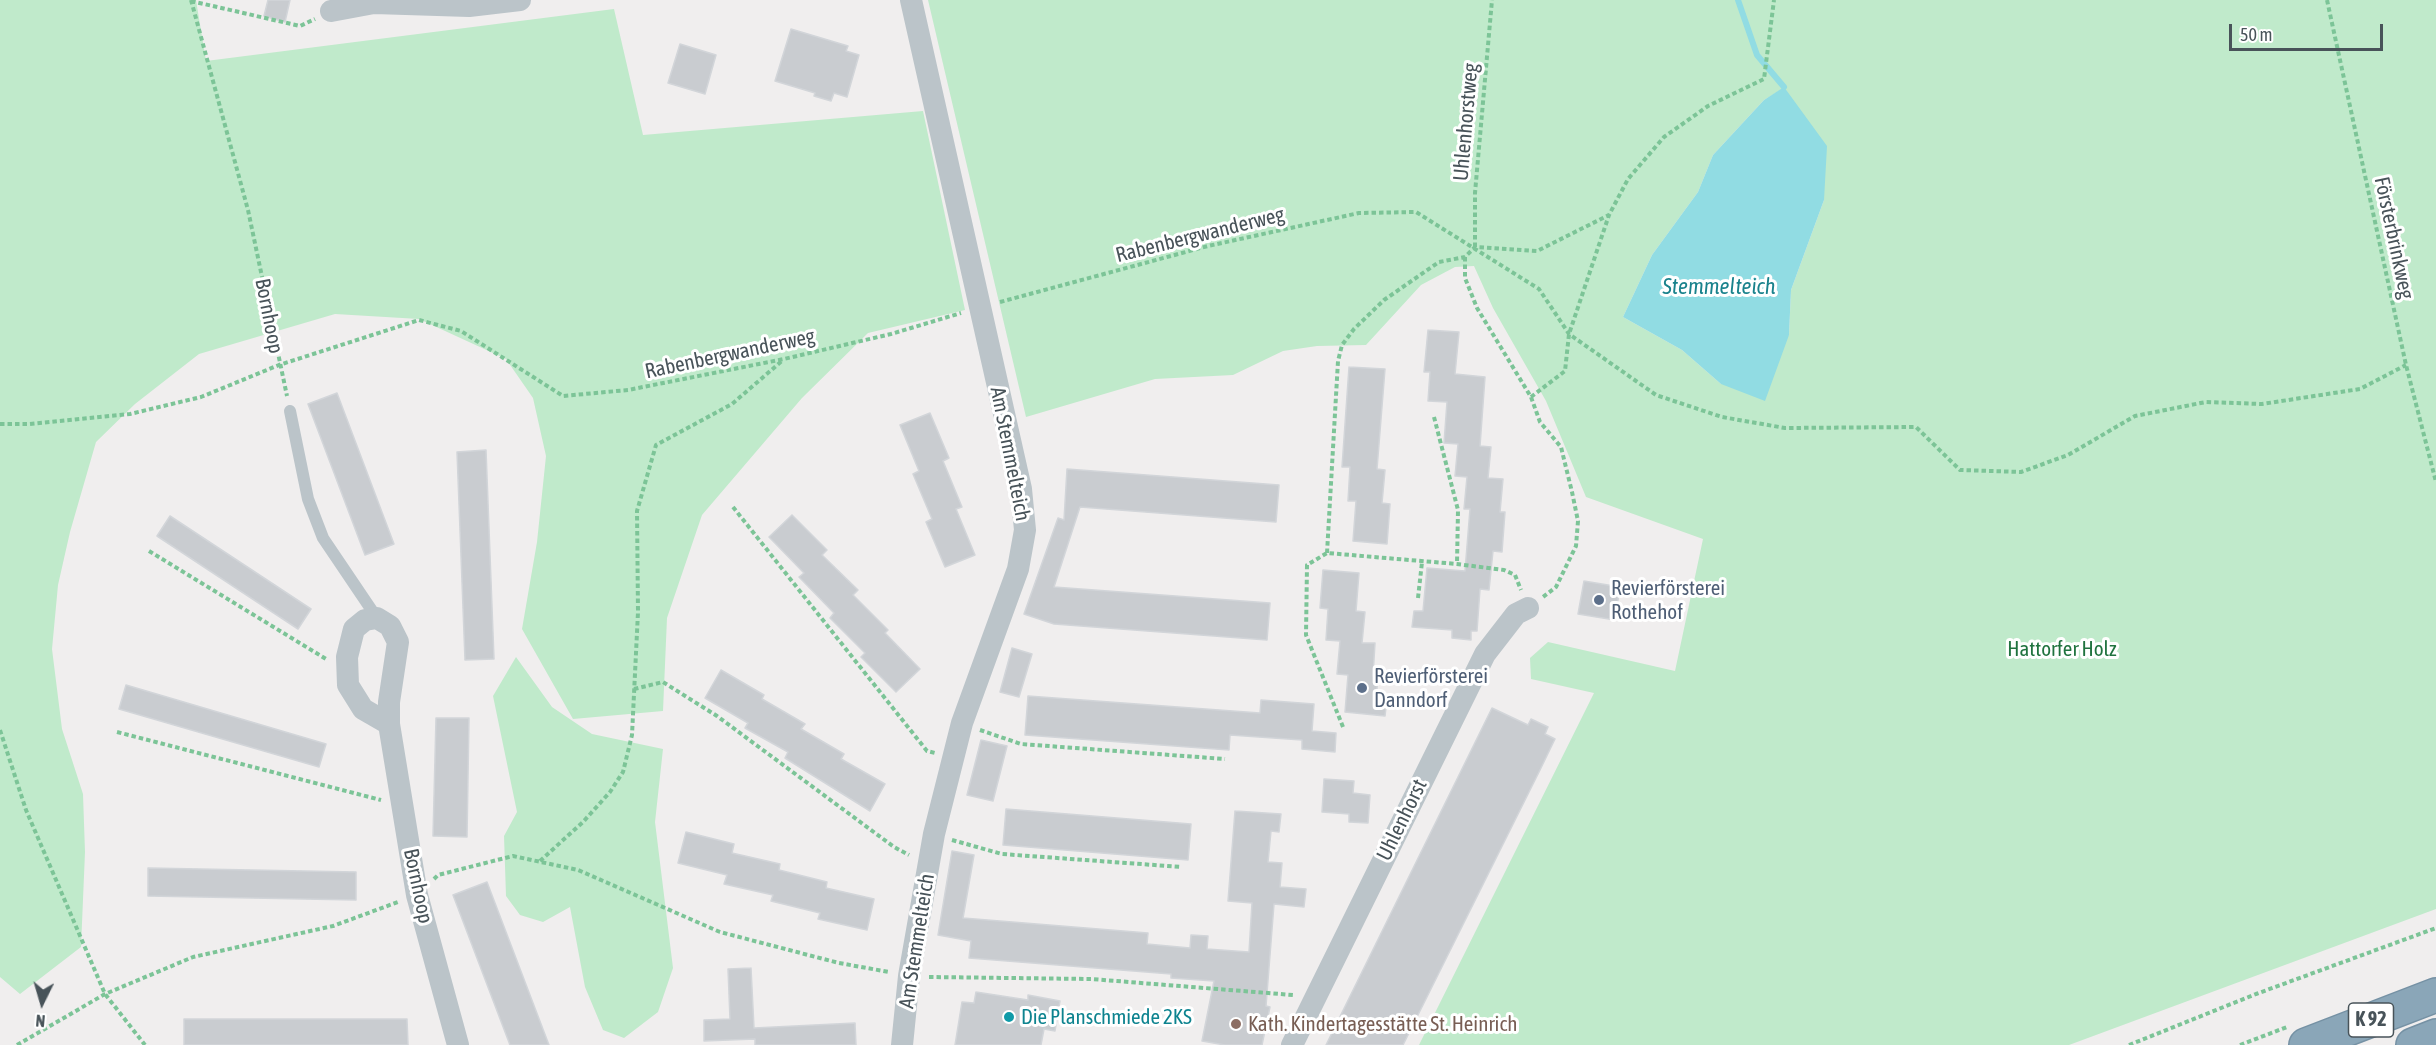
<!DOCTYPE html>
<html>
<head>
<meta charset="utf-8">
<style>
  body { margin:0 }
  #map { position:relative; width:2436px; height:1045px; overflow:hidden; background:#f0eeee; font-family:"Asap Condensed",sans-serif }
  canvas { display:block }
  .north { position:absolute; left:12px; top:973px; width:60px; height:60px; -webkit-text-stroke:4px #fff; paint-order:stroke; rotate:185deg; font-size:16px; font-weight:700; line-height:24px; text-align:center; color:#485359 }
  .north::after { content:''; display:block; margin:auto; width:21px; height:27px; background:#485359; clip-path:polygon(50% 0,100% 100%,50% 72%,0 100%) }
  .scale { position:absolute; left:2229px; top:24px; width:154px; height:27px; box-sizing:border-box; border:3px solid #485359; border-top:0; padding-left:8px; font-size:18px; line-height:21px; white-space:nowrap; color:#485359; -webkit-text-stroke:4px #fff; paint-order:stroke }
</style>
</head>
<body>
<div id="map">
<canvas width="2436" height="1045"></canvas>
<div class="north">N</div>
<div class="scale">50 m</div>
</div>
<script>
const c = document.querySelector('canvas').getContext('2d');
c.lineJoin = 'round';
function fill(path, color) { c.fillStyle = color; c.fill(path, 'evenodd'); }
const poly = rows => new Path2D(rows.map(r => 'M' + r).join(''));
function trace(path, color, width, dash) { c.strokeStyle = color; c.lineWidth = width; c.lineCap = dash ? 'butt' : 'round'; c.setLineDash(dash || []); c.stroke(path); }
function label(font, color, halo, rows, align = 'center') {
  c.font = font + ' "Asap Condensed",sans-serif'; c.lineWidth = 6; c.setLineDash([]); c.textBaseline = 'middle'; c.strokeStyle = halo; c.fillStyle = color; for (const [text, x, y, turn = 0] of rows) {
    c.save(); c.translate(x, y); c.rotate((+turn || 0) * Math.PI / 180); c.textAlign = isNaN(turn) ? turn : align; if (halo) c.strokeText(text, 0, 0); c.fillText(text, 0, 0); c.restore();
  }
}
const green = poly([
  [0,0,196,0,206,61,614,9,643,135,923,111,965,310,868,333,802,398,702,515,667,618,663,711,573,719,522,629,537,542,546,456,533,398,506,359,419,319,335,314,199,354,135,404,96,442,70,532,58,585,52,649,62,729,83,794,85,852,81,947,20,994,0,977],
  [928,0,2436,0,2436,909,2069,1045,1419,1045,1594,693,1531,679,1530,658,1548,642,1675,671,1703,539,1586,497,1546,401,1493,308,1474,266,1455,267,1421,285,1366,345,1317,346,1283,351,1233,375,1155,379,1026,417],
  [1784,88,1824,200,1791,290,1789,335,1721,384,1682,350,1623,317,1652,255,1698,192,1713,155,1764,100],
  [516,657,552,707,592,734,663,749,655,822,673,968,658,1012,624,1038,603,1030,585,987,570,907,543,922,520,915,506,896,504,836,517,812,493,696]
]);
const water = poly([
  [1784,87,1827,146,1824,200,1791,290,1789,335,1765,401,1721,384,1682,350,1623,317,1652,255,1698,192,1713,155,1764,100]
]);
const stream = poly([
  [1738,0,1757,55,1784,87]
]);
const building = poly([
  [268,0,290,0,285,22,264,16,268,0],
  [791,29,848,46,846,51,859,55,847,97,834,93,831,101,814,96,815,93,775,81,791,29],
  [680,44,716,55,705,94,668,83,680,44],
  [1428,330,1459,332,1455,374,1485,377,1480,446,1491,447,1488,478,1503,479,1500,512,1505,512,1502,552,1493,551,1489,590,1480,589,1477,631,1471,631,1471,640,1452,638,1452,630,1412,627,1414,611,1423,611,1427,568,1465,571,1470,509,1464,509,1467,477,1455,476,1458,444,1444,443,1447,402,1428,401,1430,372,1424,372,1428,330],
  [1349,367,1385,369,1377,469,1385,470,1382,503,1390,504,1387,544,1353,541,1356,501,1348,501,1350,467,1342,467,1349,367],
  [337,393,394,544,365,555,308,404,337,393],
  [930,413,949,458,943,461,962,507,956,509,975,555,945,567,926,522,932,519,913,474,919,471,900,425,930,413],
  [486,450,494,659,465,660,457,452,486,450],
  [1067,469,1279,485,1276,522,1080,507,1054,587,1270,603,1267,640,1054,624,1024,614,1058,518,1064,520,1067,469],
  [792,515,827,550,822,555,858,590,853,595,888,630,885,633,920,669,896,692,861,657,865,653,830,618,834,613,799,577,804,573,769,537,792,515],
  [170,516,311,609,298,629,157,536,170,516],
  [1323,570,1359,573,1356,611,1365,612,1362,643,1375,643,1373,676,1378,678,1376,698,1387,699,1385,716,1345,712,1348,675,1337,674,1340,641,1326,640,1328,609,1320,608,1323,570],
  [1584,581,1620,587,1615,620,1578,614,1584,581],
  [1012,648,1032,654,1019,697,1000,692,1012,648],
  [721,670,764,695,762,699,805,724,801,729,844,754,841,759,885,784,870,811,785,758,788,752,745,728,748,723,705,698,721,670],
  [126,685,326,744,319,767,119,709,126,685],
  [1028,696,1260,713,1261,700,1314,704,1312,731,1336,733,1335,752,1302,749,1302,740,1230,735,1229,750,1025,735,1028,696],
  [1492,708,1528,725,1531,719,1548,727,1545,734,1555,739,1540,770,1403,1045,1326,1045,1492,708],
  [436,718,469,718,467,837,433,836,436,718],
  [981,740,1007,746,993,801,967,795,981,740],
  [1324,779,1354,781,1353,793,1370,795,1368,823,1349,822,1349,814,1322,812,1324,779],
  [1006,809,1191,824,1188,860,1003,845,1006,809],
  [1235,811,1281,814,1279,832,1271,831,1268,862,1282,863,1280,887,1306,889,1304,907,1274,904,1266,1006,1270,1007,1262,1045,1225,1045,1202,1041,1214,981,1171,978,1171,974,969,958,971,941,938,935,952,851,974,855,963,918,1148,933,1147,944,1190,948,1191,935,1208,936,1207,949,1249,952,1252,903,1228,901,1235,811],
  [686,832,734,844,732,853,780,864,779,870,827,882,826,888,874,899,867,930,818,919,820,913,771,901,773,895,724,884,727,875,678,863,686,832],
  [148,868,356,872,356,900,148,896,148,868],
  [487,882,549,1045,510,1045,453,895,487,882],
  [751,968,754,1028,855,1023,856,1045,755,1045,755,1039,704,1041,704,1020,730,1019,728,969,751,968],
  [976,992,1028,1000,1028,995,1060,1001,1055,1031,1044,1029,1041,1045,955,1045,962,1002,974,1003,976,992],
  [184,1019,407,1019,408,1045,184,1045,184,1019]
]);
const path = poly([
  [191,0,248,210,287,396],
  [2327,0,2406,365,2436,482],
  [191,1,300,26,315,19],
  [1475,247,1475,193,1492,0],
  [1465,257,1465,278,1477,308,1531,397,1540,422,1561,447,1572,492,1578,521,1576,546,1556,587,1543,597],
  [1000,302,1208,246,1359,213,1416,212,1539,289,1569,334,1656,395,1722,417,1785,428,1916,427,1960,470,2021,472,2068,455,2135,416,2206,402,2262,404,2360,389,2406,365],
  [1531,397,1565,371,1569,334,1609,215],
  [1434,417,1458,510,1457,564],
  [0,424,29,424,130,414,201,397,279,365,419,320,461,331,563,396,628,390,784,359,891,334,961,313],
  [733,507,927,751,935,753],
  [149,551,326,659],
  [1327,553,1338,361,1342,345,1354,329,1384,300,1439,262,1465,257,1475,247,1537,251,1609,215,1628,179,1664,137,1708,106,1764,79,1774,0],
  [1418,598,1422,562],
  [634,689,663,682,717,716,894,847,909,855],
  [1343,727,1306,635,1307,565,1327,553,1457,564,1504,570,1515,575,1521,590],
  [0,730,26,810,105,994,145,1045],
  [980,730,1021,744,1225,759],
  [117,732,381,800],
  [952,840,1002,854,1182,867],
  [540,861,583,822,610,792,623,772,632,735,638,612,637,511,656,445,732,404,783,360],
  [434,879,438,875,513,856,578,870,720,932,839,963,889,972],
  [929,977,1091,979,1293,995],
  [17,1045,105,994,193,957,333,926,398,902],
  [2129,1045,2256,994,2436,928],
  [2240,1045,2287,1027]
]);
const lane = poly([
  [290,411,308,499,323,538,377,618]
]);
const street = poly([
  [331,11,374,3,469,6,520,0],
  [389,724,363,709,348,685,347,657,354,629,365,620,377,618,390,626,398,642,389,702,389,724,417,895,458,1045],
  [902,1045,909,976,934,834,962,723,1018,569,1025,530,1021,489,911,0],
  [1292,1045,1485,654,1516,614,1528,608]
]);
const highway = poly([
  [2306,1045,2436,995],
  [2413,1045,2436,1036]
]);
const markers = [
  [1599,600,6,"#5c6f8a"],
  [1362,688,6,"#5c6f8a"],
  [1009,1017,6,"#0f9aa8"],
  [1236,1024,6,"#8d6e63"]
];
const shields = [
  [2371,1020,45]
];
const shieldNames = [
  ["K 92",2371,1020]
];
const streetNames = [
  ["Uhlenhorstweg",1466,122,-85],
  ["Rabenbergwanderweg",1200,235,-14],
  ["Försterbrinkweg",2394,238,78],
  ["Bornhoop",269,316,79],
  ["Rabenbergwanderweg",730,354,-12],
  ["Am Stemmelteich",1010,454,79],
  ["Uhlenhorst",1402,820,-64],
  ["Bornhoop",418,886,78],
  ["Am Stemmelteich",917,941,-81]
];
const serviceNames = [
  ["Revierförsterei",1611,588],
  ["Rothehof",1611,612],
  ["Revierförsterei",1374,676],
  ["Danndorf",1374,700]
];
const parkNames = [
  ["Hattorfer Holz",2062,649]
];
const cultureNames = [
  ["Die Planschmiede 2KS",1021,1017]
];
const educationNames = [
  ["Kath. Kindertagesstätte St. Heinrich",1248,1024]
];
const waterNames = [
  ["Stemmelteich",1719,287]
];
fill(green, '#c0eacb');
fill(water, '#91dce3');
trace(stream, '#91dce3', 6);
fill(building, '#c9ccd0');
trace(building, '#d2d5d9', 1.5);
trace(highway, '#7591a4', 36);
trace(path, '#7cc497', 4, [4.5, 3]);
trace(lane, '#bbc4c9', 12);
trace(street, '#bbc4c9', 22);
trace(highway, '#8aa6b8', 33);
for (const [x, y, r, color] of markers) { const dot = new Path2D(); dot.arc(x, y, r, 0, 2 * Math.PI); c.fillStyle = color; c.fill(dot); trace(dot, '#fff', 2); }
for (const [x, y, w] of shields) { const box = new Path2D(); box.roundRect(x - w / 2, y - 17, w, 34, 4.5); c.fillStyle = '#fff'; c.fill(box); trace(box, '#485359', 1.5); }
label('bold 20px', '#485359', null, shieldNames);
label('21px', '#485359', '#fff', streetNames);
label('21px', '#4e5e75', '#fff', serviceNames, 'left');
label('21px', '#20733f', '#fff', parkNames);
label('21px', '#0d838f', '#fff', cultureNames, 'left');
label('21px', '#785e54', '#fff', educationNames, 'left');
label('italic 22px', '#19828c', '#fff', waterNames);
</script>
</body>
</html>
